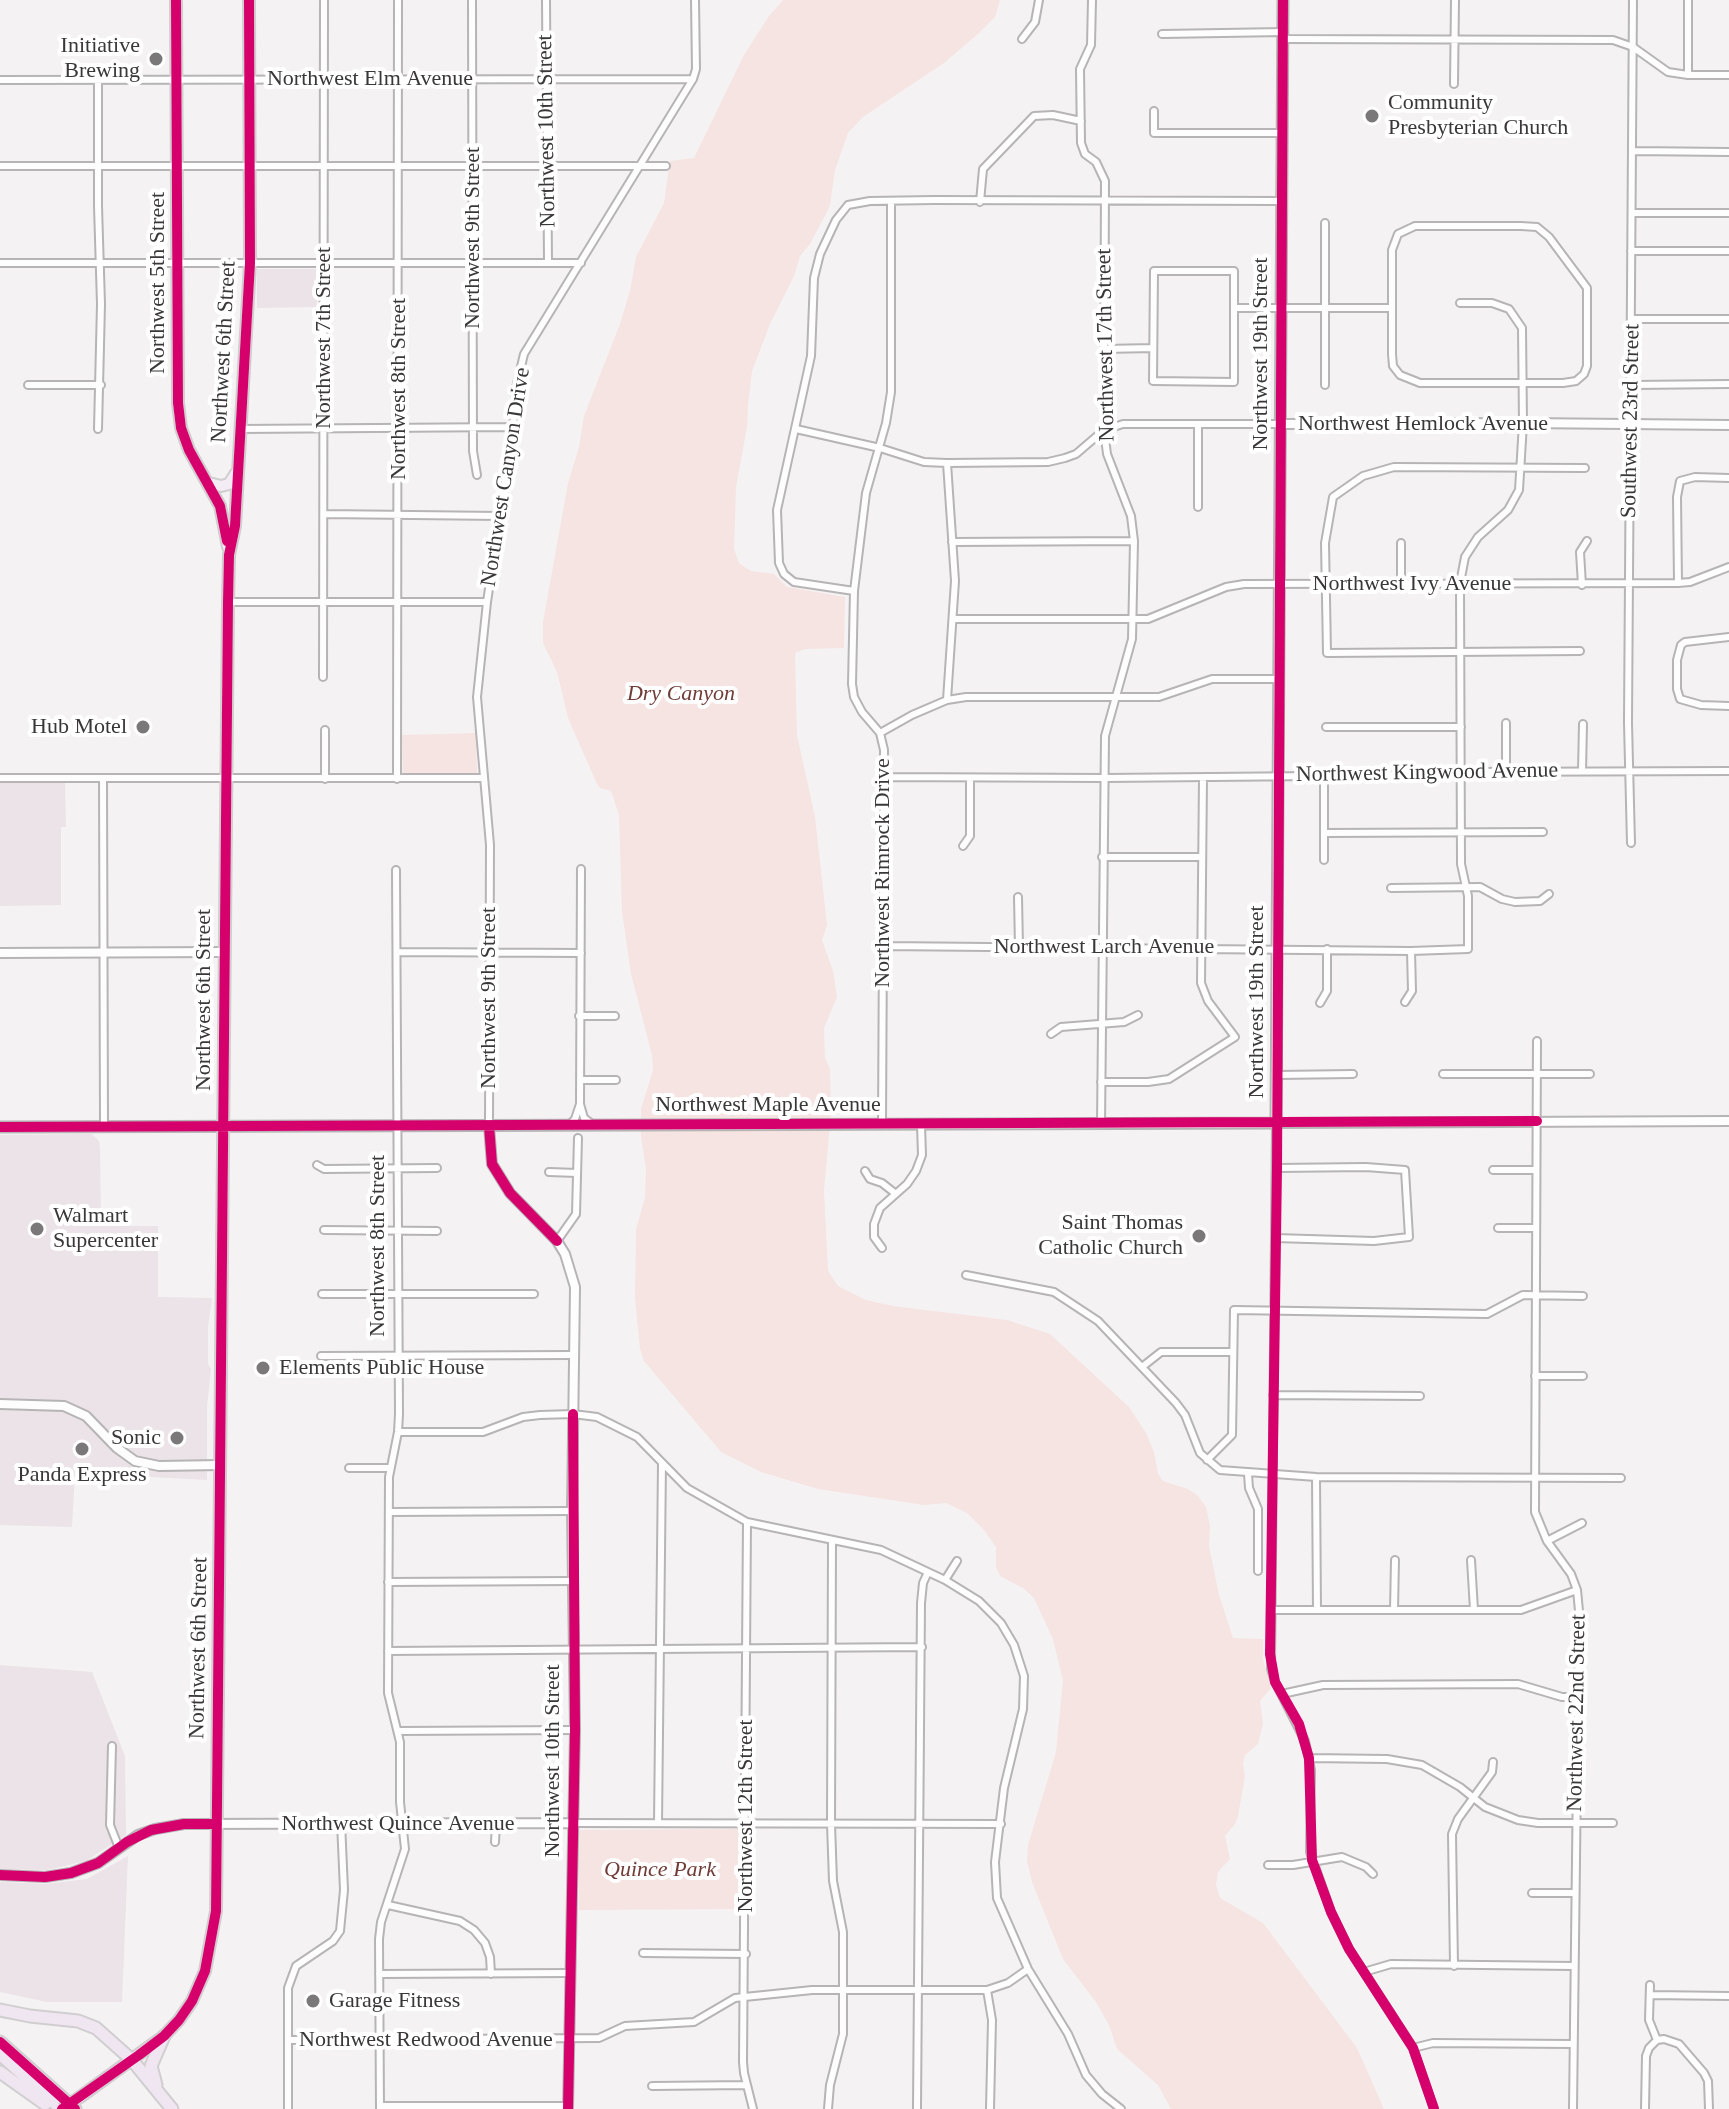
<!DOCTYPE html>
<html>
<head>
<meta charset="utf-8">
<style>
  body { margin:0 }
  canvas { display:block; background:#f5f2f3 }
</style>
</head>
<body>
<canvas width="1729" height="2109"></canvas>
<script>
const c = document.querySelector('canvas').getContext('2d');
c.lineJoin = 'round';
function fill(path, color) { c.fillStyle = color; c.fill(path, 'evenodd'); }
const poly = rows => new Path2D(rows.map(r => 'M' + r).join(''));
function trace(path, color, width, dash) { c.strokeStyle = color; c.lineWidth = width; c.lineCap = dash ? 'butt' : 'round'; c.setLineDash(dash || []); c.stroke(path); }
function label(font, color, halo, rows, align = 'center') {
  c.font = font + ' Georgia,serif'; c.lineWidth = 8; c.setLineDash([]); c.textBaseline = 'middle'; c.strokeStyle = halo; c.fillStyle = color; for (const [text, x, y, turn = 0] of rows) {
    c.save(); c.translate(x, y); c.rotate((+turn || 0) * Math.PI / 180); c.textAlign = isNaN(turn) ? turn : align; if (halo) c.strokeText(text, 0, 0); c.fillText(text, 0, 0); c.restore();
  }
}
const built = poly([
  [257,269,317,269,317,307,257,308],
  [0,782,65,783,66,827,61,827,61,905,0,906],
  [92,1134,99,1141,100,1147,101,1226,158,1226,158,1297,212,1298,208,1326,208,1364,211,1369,207,1407,207,1480,75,1473,72,1527,0,1525,0,1135],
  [0,1665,92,1672,125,1756,126,1835,86,1861,47,1870,0,1869],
  [128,1856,122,2002,47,2002,0,1992,0,1882,45,1884,87,1879]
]);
const green = poly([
  [783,0,1000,0,995,17,979,33,944,63,863,117,848,133,835,170,830,206,810,244,800,256,794,276,770,324,752,371,748,405,747,427,736,487,734,549,739,563,751,571,774,574,787,587,845,597,844,648,805,649,795,653,797,735,815,817,827,925,822,940,833,971,837,997,824,1028,825,1058,830,1069,831,1113,824,1191,828,1271,838,1286,866,1300,893,1306,1007,1320,1050,1334,1129,1407,1146,1433,1154,1452,1158,1474,1163,1481,1188,1489,1198,1496,1206,1507,1210,1526,1209,1546,1219,1595,1233,1638,1263,1639,1263,1659,1271,1688,1260,1701,1263,1724,1258,1744,1245,1755,1243,1764,1245,1776,1238,1816,1235,1824,1225,1836,1230,1859,1218,1872,1216,1885,1220,1898,1263,1923,1357,2048,1384,2109,1171,2109,1158,2085,1117,2049,1109,2025,1096,2002,1063,1959,1032,1882,1027,1861,1028,1845,1056,1752,1063,1681,1053,1639,1034,1598,1023,1588,1000,1576,996,1567,996,1547,984,1530,967,1513,946,1503,924,1505,818,1489,761,1472,721,1452,644,1361,640,1349,635,1298,636,1229,645,1198,646,1169,641,1136,641,1109,653,1070,652,1055,631,974,622,911,619,815,611,791,600,788,597,784,568,718,557,672,543,643,543,622,568,483,579,447,584,416,620,324,630,291,636,257,664,203,670,161,694,158,744,55,769,16],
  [476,733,477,775,403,777,402,735],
  [741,1829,742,1909,579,1910,579,1830]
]);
const minor = poly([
  [472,0,473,451,477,475],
  [546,0,548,262],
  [1092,0,1091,45,1080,69,1081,143,1085,154,1096,162,1105,181,1104,430,1107,454,1131,516,1134,541,1132,639,1105,736,1101,1124],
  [1688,0,1688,75],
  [1162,34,1283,32],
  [1022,39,1035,22,1039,0],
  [1283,39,1613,40,1633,47,1668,72,1688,75,1729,75],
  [0,80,693,79],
  [98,80,98,206,101,304,98,429],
  [1454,84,1455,0],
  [1154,111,1154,133,1282,133],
  [1633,151,1729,152],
  [0,166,666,166],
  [980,202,983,169,1034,116,1053,115,1081,121],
  [1632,213,1729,213],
  [1415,226,1521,226,1537,227,1549,237,1587,288,1587,366,1584,374,1576,381,1563,383,1420,383,1400,375,1393,366,1392,354,1392,250,1398,234,1415,226],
  [1631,251,1729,251],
  [0,263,581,263],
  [1154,271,1234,271,1234,382,1153,381,1154,271],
  [1234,308,1392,308],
  [1632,319,1729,319],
  [1104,349,1153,348],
  [28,385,101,385],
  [1325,385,1325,223],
  [1632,385,1729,384],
  [1198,424,1198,507],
  [239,429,513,427],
  [796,429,880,448,924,462,947,463,1048,462,1065,458,1076,454,1104,430,1123,424,1281,424],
  [324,514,500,516],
  [952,542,1134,541],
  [1401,543,1401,583],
  [1678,583,1677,497,1680,481,1695,477,1729,478],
  [1582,585,1580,552,1587,541],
  [854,591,794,582,784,574,779,563,777,510,811,356,814,278,820,254,836,220,848,205,870,201,934,200,1282,201],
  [228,602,487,602],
  [954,619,1148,619,1226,587,1244,584,1678,583,1690,582,1729,567],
  [1729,637,1685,642,1681,645,1677,660,1677,689,1680,699,1701,705,1729,706],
  [1580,651,1327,653,1325,543,1333,497,1363,476,1394,467,1585,468],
  [323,677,324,0],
  [947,700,955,581,947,463],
  [1326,727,1461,727],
  [880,733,912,715,947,700,966,697,1159,697,1212,679,1279,679],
  [1506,771,1506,723],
  [1582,771,1583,724],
  [1324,775,1324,860],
  [884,777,1105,778,1421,775,1462,772,1729,771],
  [0,778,483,778],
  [103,778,104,1127],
  [325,779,325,730],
  [397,779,398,0],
  [1324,833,1543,832],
  [1631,843,1628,723,1633,0],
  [963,846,970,836,970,778],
  [1102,857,1202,857],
  [581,869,580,1104,584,1118,592,1124],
  [1391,888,1480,887,1502,899,1515,902,1540,901,1549,894],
  [1018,897,1019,947],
  [883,946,1411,951,1468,949,1468,896,1461,864,1460,583,1465,557,1478,537,1508,510,1519,490,1523,423,1522,328,1509,309,1492,303,1460,303],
  [397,952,581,953],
  [1405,1002,1412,991,1411,951],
  [1320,1003,1327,991,1327,949],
  [579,1016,615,1016],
  [1051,1034,1061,1027,1124,1022,1138,1015],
  [1537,1041,1535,1512,1547,1541,1571,1574,1577,1590,1579,1611,1573,2109],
  [1443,1074,1590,1074],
  [1277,1075,1353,1074],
  [580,1080,616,1080],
  [1101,1082,1148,1082,1169,1079,1235,1037,1208,1001,1201,983,1203,778],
  [1276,1123,1271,1669,1275,1682,1305,1741,1311,1770,1310,1852,1331,1912,1349,1949,1413,2048,1434,2109],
  [569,1125,575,1119,580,1104],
  [882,1125,884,750,880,733,862,712,854,697,852,684,854,591,866,493,886,423,891,392,891,201],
  [489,1126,490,845,477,697,487,602,513,427,516,388,524,354,693,79,696,69,695,0],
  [317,1165,324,1169,437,1168],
  [1493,1170,1536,1170],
  [865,1171,870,1179,882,1183,896,1194],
  [549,1172,577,1173],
  [1498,1228,1536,1228],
  [324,1230,437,1231],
  [1275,1238,1374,1241,1409,1237,1405,1170,1366,1167,1277,1168],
  [557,1241,576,1214,578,1138],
  [882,1248,874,1237,874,1224,880,1208,907,1184,916,1171,922,1155,921,1125],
  [966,1275,1054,1292,1098,1321,1176,1403,1185,1415,1200,1453,1220,1470,1316,1477,1621,1478],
  [322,1294,534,1294],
  [321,1356,573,1355],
  [1142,1367,1161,1352,1233,1352],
  [1535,1376,1583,1376],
  [1273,1395,1420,1396],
  [398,1432,483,1432,523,1417,540,1415,573,1414,597,1417,637,1437,687,1488,747,1522,881,1550,945,1580,979,1601,1001,1623,1014,1645,1024,1676,1023,1709,1004,1788,995,1862,997,1898,1028,1969,1068,2034,1086,2075,1102,2094,1121,2109],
  [1207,1460,1232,1435,1234,1310,1487,1314,1523,1295,1583,1296],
  [349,1468,389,1468],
  [1248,1474,1249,1488,1258,1509,1258,1571],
  [1316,1477,1317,1610],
  [389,1512,572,1511],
  [747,1522,743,2062,744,2073,753,2109],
  [1547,1541,1582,1523],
  [1471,1560,1474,1610],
  [945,1580,957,1561],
  [388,1582,573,1581],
  [1271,1610,1521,1610,1577,1590],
  [1394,1610,1395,1560],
  [388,1651,922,1647],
  [1282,1694,1323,1685,1518,1684,1562,1697,1578,1697],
  [398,1731,575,1730],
  [112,1746,110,1825,119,1848],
  [1309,1758,1387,1759,1422,1765,1460,1787,1485,1807,1518,1820,1538,1823,1613,1823],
  [573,1823,1001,1824],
  [658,1823,662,1463],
  [495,1842,496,1823],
  [1268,1865,1293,1865,1342,1857,1366,1867,1373,1874],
  [1532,1893,1575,1893],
  [388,1905,460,1921,474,1930,485,1943,490,1957,491,1974],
  [643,1953,746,1954],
  [1454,1966,1452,1834,1458,1819,1492,1772,1493,1762],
  [1364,1972,1391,1964,1574,1966],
  [379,1974,571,1973],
  [1650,1985,1649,2020,1657,2040],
  [987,1990,992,2020,990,2109],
  [1650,1995,1729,1996],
  [288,2040,599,2038,625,2026,694,2022,735,1998,812,1990,987,1990,1008,1983,1028,1969],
  [1413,2048,1433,2043,1573,2044],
  [652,2086,747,2085],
  [380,2106,569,2106],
  [288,2109,288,1988,296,1966,333,1941,340,1931,344,1890,341,1822],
  [380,2109,379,1939,381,1922,405,1849,400,1802,400,1742,388,1693,389,1477,398,1432,399,1414,396,870],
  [828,2109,830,2085,843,2034,843,1932,833,1881,831,1824,832,1541],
  [917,2109,921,1603,923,1583,928,1572],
  [1645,2109,1646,2056,1649,2048,1657,2040,1664,2039,1679,2044,1704,2073,1708,2081,1709,2109]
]);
const tertiary = poly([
  [1281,424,1523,423,1729,425],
  [0,953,224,952],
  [1276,1123,1729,1121],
  [489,1126,492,1164,510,1193,557,1241,565,1254,575,1287,572,1511,575,1730,568,2109],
  [0,1404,64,1406,86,1416,117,1448,135,1461,159,1466,220,1465],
  [0,1875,45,1877,71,1873,98,1863,138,1835,155,1829,184,1824,573,1823]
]);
const secondary = poly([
  [0,1127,1276,1123,1283,0]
]);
const primary = poly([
  [176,0,178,403,181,428,189,450,220,506,228,547],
  [209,483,221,486,229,484,236,473],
  [80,2097,164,2036,179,2020,192,2001,205,1971,216,1911,228,602,229,555,235,526,250,263,249,0]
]);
const trunk = poly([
  [0,2010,30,2016,78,2021,96,2028,132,2060,172,2109],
  [0,2042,75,2109],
  [0,2054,61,2109],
  [0,2072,45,2104],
  [156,2085,151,2066,164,2036]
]);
const primaryBridge = poly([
  [62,2109,80,2097]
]);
const cycleway = poly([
  [176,0,178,403,181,428,189,450,220,506,227,541],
  [1283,0,1277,1168,1270,1654,1275,1682,1299,1724,1309,1758,1312,1860,1331,1912,1349,1949,1413,2048,1434,2109],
  [489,1126,492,1164,510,1193,557,1241],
  [0,1127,1537,1121],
  [0,1875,45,1877,71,1873,98,1863,127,1842,151,1830,184,1824,217,1824],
  [0,2042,75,2109],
  [62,2109,139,2055,164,2036,179,2020,192,2001,205,1971,216,1911,228,602,229,555,235,526,250,263,249,0],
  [568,2109,575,1730,573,1414]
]);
const markers = [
  [156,59,8,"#7b7879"],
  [1372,116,8,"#7b7879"],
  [143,727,8,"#7b7879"],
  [37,1229,8,"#7b7879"],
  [1199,1236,8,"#7b7879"],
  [263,1368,8,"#7b7879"],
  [177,1438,8,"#7b7879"],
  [82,1449,8,"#7b7879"],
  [313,2001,8,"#7b7879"]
];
const poiNames = [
  ["Initiative",140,46],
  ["Brewing",140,71],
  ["Community",1388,103,"left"],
  ["Presbyterian Church",1388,128,"left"],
  ["Hub Motel",127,727],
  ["Walmart",53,1216,"left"],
  ["Supercenter",53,1241,"left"],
  ["Saint Thomas",1183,1223],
  ["Catholic Church",1183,1248],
  ["Elements Public House",279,1368,"left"],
  ["Sonic",161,1438],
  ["Panda Express",82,1475,"center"],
  ["Garage Fitness",329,2001,"left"]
];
const streetNames = [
  ["Northwest Elm Avenue",370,79],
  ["Northwest 10th Street",547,131,-91],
  ["Northwest 9th Street",473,238,-90],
  ["Northwest 5th Street",158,283,-90],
  ["Northwest 7th Street",324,338,-90],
  ["Northwest 17th Street",1106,345,-91],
  ["Northwest 6th Street",224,352,-87],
  ["Northwest 19th Street",1261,354,-90],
  ["Northwest 8th Street",399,389,-90],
  ["Southwest 23rd Street",1631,421,-89],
  ["Northwest Hemlock Avenue",1423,424],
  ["Northwest Canyon Drive",506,477,-81],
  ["Northwest Ivy Avenue",1412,584],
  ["Northwest Kingwood Avenue",1427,773,-1],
  ["Northwest Rimrock Drive",883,873,-90],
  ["Northwest Larch Avenue",1104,947],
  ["Northwest 9th Street",489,998,-90],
  ["Northwest 6th Street",204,1000,-90],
  ["Northwest 19th Street",1257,1002,-90],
  ["Northwest Maple Avenue",768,1105],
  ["Northwest 8th Street",378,1246,-90],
  ["Northwest 6th Street",199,1648,-89],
  ["Northwest 22nd Street",1577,1713,-89],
  ["Northwest 10th Street",553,1761,-90],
  ["Northwest 12th Street",746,1816,-90],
  ["Northwest Quince Avenue",398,1824],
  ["Northwest Redwood Avenue",426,2040]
];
const parkNames = [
  ["Dry Canyon",681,694],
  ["Quince Park",660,1870]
];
fill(built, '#ebe3e7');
fill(green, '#f6e4e3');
trace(minor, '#b6b4b5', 10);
trace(tertiary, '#b6b4b5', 12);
trace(secondary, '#b6b4b5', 13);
trace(primary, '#d0cecf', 14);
trace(trunk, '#d0cecf', 15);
trace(minor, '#fefdfd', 6);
trace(tertiary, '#fefdfd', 8);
trace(secondary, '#fefdfd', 9);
trace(primary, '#f4ecf5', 10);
trace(trunk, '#f0e6f2', 11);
trace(primaryBridge, '#d0cecf', 14, []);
trace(primaryBridge, '#f4ecf5', 10);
trace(cycleway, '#d6006c', 10);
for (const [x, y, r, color] of markers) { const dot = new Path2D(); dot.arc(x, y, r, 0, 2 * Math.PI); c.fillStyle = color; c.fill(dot); trace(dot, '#fff', 3); }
label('22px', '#393738', '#fff', poiNames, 'right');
label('22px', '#393738', '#fff', streetNames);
label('italic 22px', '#713c37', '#fff', parkNames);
</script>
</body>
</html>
